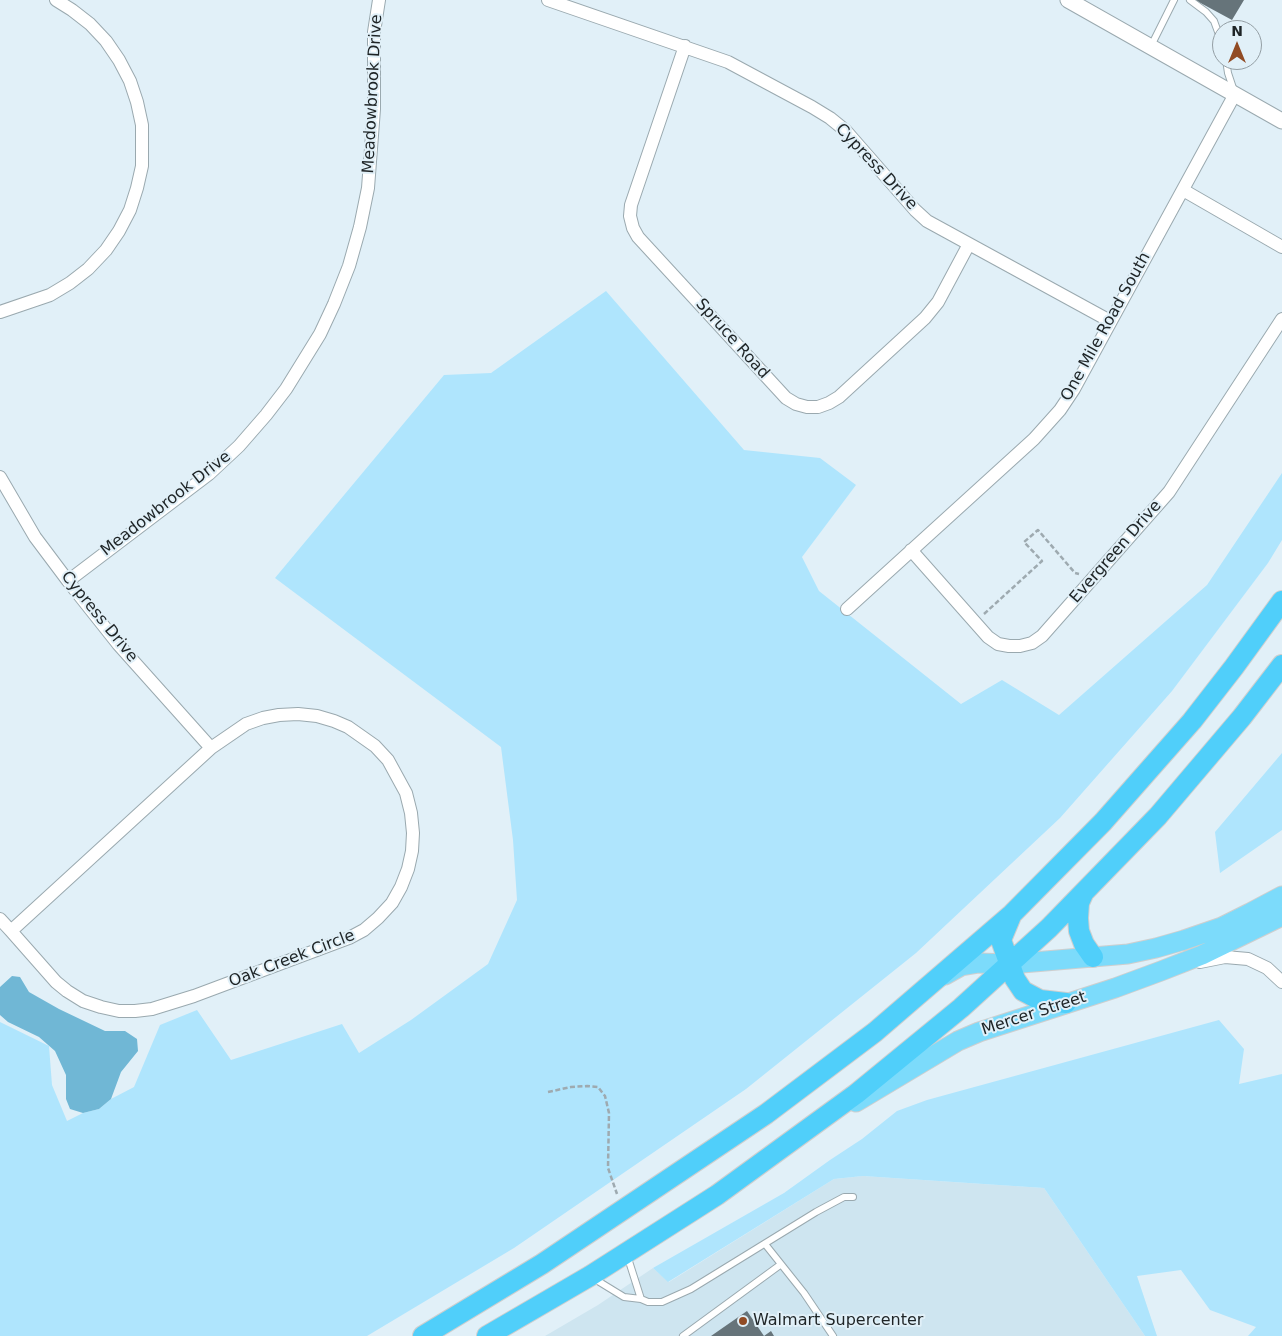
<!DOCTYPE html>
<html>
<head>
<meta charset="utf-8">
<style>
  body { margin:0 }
  #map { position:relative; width:1282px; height:1336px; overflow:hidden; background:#e1f0f8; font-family:"DejaVu Sans",sans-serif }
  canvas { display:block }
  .north { position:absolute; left:1212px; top:20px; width:50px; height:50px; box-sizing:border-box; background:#e1f0f8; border:1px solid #939ea4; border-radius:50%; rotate:0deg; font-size:14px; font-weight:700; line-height:20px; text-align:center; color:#1e2426 }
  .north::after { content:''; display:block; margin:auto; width:18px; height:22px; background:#914b24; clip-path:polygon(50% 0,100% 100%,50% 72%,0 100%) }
</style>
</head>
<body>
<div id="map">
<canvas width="1282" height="1336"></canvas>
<div class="north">N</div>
</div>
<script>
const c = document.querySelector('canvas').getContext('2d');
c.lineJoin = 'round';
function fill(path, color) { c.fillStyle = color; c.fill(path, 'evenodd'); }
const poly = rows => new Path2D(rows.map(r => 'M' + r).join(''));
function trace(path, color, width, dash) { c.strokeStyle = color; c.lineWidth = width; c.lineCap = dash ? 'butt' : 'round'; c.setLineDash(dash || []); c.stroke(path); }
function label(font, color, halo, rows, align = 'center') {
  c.font = font + ' "DejaVu Sans",sans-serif'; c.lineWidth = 4; c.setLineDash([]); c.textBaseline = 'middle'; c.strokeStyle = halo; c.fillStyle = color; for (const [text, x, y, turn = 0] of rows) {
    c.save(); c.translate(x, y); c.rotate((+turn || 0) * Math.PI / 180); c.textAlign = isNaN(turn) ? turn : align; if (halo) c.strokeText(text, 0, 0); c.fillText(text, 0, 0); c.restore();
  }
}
const built = poly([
  [863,1176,1044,1188,1145,1336,545,1336,598,1305,653,1268,669,1282,834,1179]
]);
const green = poly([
  [606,291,744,450,820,458,856,485,802,557,819,591,961,704,1002,680,1059,715,1207,585,1282,473,1282,540,1268,563,1172,691,1060,818,916,953,746,1089,514,1248,367,1336,0,1336,0,1022,49,1046,52,1085,67,1121,83,1113,99,1109,111,1099,134,1087,160,1025,197,1010,231,1060,342,1024,359,1053,411,1020,488,964,517,900,513,840,501,747,275,578,444,375,491,373],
  [1282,753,1282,830,1220,873,1215,832],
  [1219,1020,1244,1049,1239,1084,1282,1074,1282,1336,1248,1336,1256,1327,1210,1310,1181,1270,1137,1276,1157,1336,1145,1336,1044,1188,863,1176,834,1179,668,1282,653,1268,784,1193,830,1160,862,1139,897,1111,927,1100]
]);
const water = poly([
  [12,976,20,977,29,992,59,1009,105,1031,125,1031,137,1039,138,1051,121,1072,111,1099,99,1109,83,1113,70,1109,66,1099,66,1075,55,1051,39,1037,8,1022,0,1015,0,987]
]);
const building = poly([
  [1195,0,1244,0,1232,20],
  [747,1311,764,1336,771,1331,774,1336,711,1336]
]);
const path = poly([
  [984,614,1042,561,1024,542,1038,530,1075,573,1079,574],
  [548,1092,571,1087,587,1086,598,1087,605,1096,609,1113,608,1168,617,1194]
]);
const service = poly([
  [1190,0,1206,12,1214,21,1222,43],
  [1151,46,1174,0],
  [1226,60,1228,73,1234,91],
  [765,1244,804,1293,833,1336],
  [627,1255,641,1299],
  [593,1278,624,1297,641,1299,648,1302,662,1302,691,1289,816,1212,844,1197,853,1197],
  [683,1336,780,1265]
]);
const minor = poly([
  [548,0,728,62,812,107,830,118,846,131,915,210,927,221,1110,321],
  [685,46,631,205,630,216,633,228,638,237,786,398,796,404,807,407,818,407,829,403,839,397,925,318,938,302,969,244],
  [1183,190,1282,247],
  [0,312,50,295,70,283,88,269,106,250,119,231,130,210,137,188,142,166,142,125,137,102,130,81,119,60,106,41,90,24,72,10,56,0],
  [0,477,35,537,68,581,118,644,211,748],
  [911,550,988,637,998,644,1009,646,1020,646,1032,643,1042,636,1169,492,1282,319],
  [68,581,209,474,239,446,266,415,286,389,320,334,334,304,349,266,360,227,368,188,374,109,374,32,379,0],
  [847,609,1034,439,1060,410,1074,389,1235,94],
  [0,919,11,931,56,982,67,991,83,1001,101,1007,119,1011,135,1011,152,1009,194,996,349,938,364,930,378,918,392,903,401,887,408,869,412,851,413,833,411,813,406,793,388,760,375,746,348,727,334,721,317,716,298,714,279,715,263,718,246,724,211,748,11,931],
  [1200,962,1225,957,1248,959,1267,968,1282,982]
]);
const tertiary = poly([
  [1068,0,1282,121]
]);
const primary = poly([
  [945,975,961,966,979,963,1010,964,1128,954,1156,948,1184,940,1222,927,1250,913,1282,896],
  [856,1102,958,1041,979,1032,1115,988,1161,971,1202,955,1282,916]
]);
const trunk = poly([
  [1083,894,1079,903,1078,918,1079,931,1084,944,1093,957],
  [1011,916,1001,940,1015,979,1023,991,1040,1000,1066,1003],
  [423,1336,542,1264,766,1114,875,1032,1012,914,1103,822,1192,721,1234,667,1282,601],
  [487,1336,590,1276,717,1195,856,1094,961,1008,1049,928,1158,816,1242,717,1282,665]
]);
const markers = [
  [743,1321,5,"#914b24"]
];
const streetNames = [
  ["Meadowbrook Drive",373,94,-87],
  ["Cypress Drive",876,167,47],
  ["One Mile Road South",1106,327,-61],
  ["Spruce Road",732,339,48],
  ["Meadowbrook Drive",166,504,-38],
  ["Evergreen Drive",1116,552,-49],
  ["Cypress Drive",99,617,51],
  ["Oak Creek Circle",292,959,-21],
  ["Mercer Street",1034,1014,-18]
];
const poiNames = [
  ["Walmart Supercenter",753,1321]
];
fill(built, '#cee5f0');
fill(green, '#afe5fd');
fill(water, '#70b7d5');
fill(building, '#66747a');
trace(service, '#9aa9af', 8);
trace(minor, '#9aa9af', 14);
trace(tertiary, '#9aa9af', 17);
trace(primary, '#cecfcf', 21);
trace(trunk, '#cecfcf', 22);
trace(path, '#9eaab0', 2.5, [5, 2.5]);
trace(service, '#fff', 6);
trace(minor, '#fff', 12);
trace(tertiary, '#fff', 15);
trace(primary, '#7cdbfb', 19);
trace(trunk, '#50cffa', 20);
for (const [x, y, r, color] of markers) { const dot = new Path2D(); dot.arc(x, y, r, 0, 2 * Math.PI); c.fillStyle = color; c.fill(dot); trace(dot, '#e1f0f8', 2); }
label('16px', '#1e2426', '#e1f0f8', streetNames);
label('16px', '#1e2426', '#e1f0f8', poiNames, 'left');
</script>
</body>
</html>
